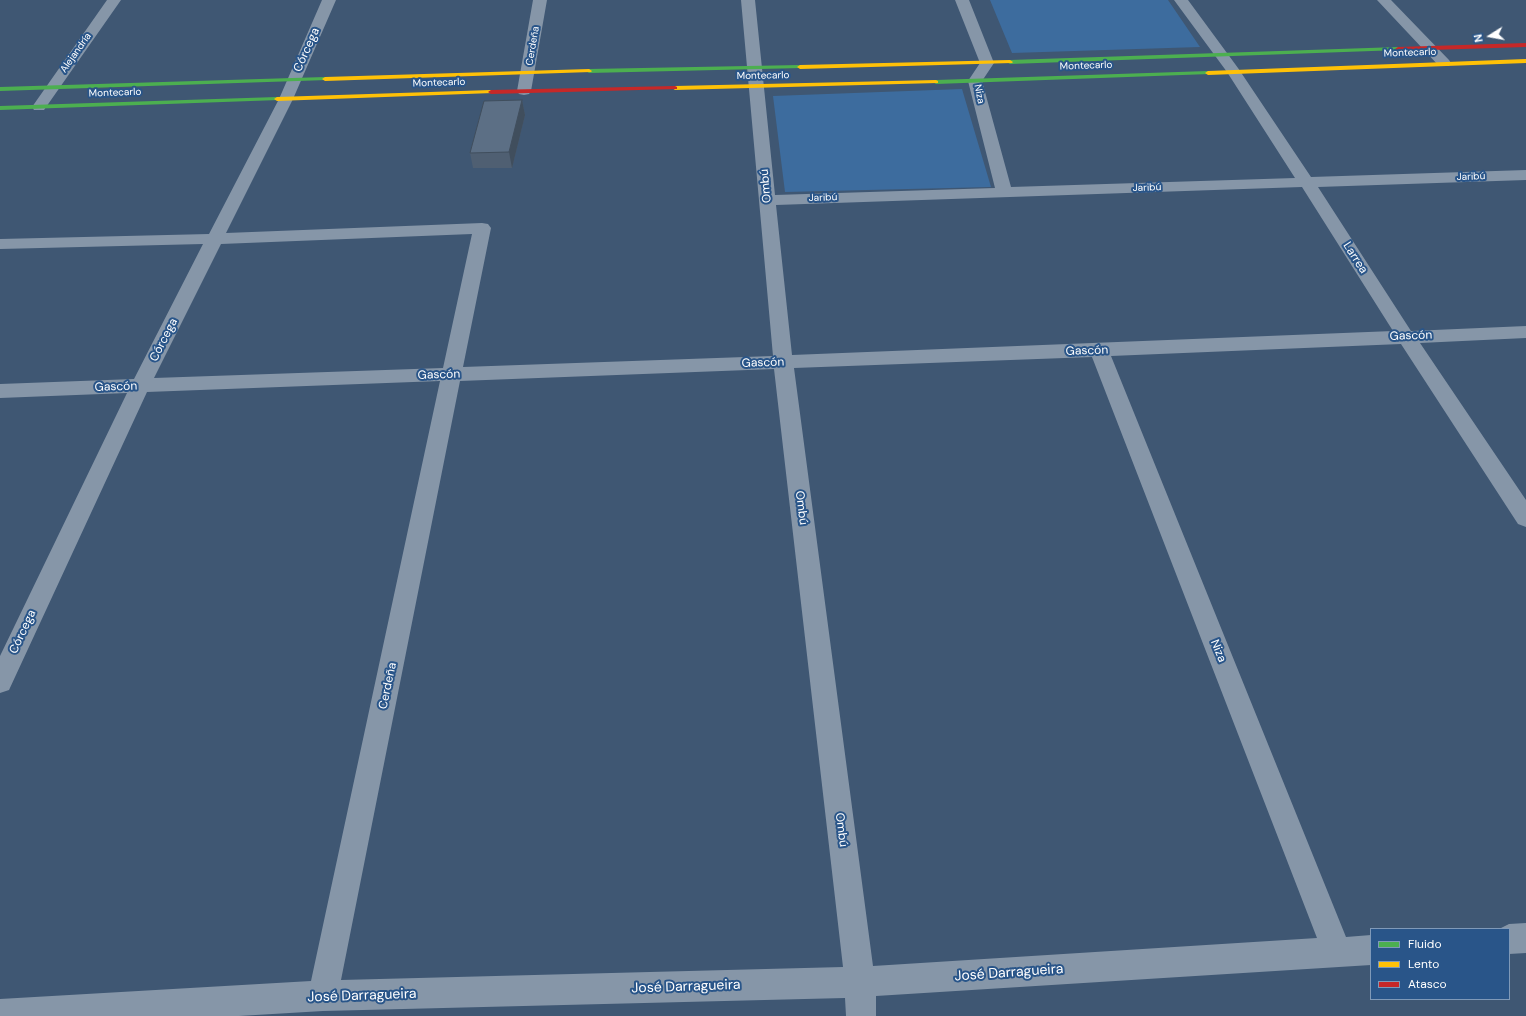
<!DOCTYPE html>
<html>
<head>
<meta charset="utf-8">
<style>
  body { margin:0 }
  #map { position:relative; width:1526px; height:1016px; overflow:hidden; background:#3f5773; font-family:"DM Sans",sans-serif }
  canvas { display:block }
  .legend { position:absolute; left:1370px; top:928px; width:140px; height:72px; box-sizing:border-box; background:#295589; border:1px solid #7f99b8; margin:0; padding:5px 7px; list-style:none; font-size:12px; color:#fff }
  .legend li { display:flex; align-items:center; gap:8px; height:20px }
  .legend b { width:20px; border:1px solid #7f99b8 }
  .north { position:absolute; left:1470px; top:16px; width:40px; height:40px; -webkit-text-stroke:3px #295589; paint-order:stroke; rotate:259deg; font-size:11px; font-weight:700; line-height:16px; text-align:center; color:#fff }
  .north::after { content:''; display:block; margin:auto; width:14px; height:18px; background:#fff; clip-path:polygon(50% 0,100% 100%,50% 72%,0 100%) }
</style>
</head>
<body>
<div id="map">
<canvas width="1526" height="1016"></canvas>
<ul class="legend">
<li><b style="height:5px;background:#4caf50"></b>Fluido</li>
<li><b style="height:5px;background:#ffc107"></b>Lento</li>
<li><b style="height:5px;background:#c62828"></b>Atasco</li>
</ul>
<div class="north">N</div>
</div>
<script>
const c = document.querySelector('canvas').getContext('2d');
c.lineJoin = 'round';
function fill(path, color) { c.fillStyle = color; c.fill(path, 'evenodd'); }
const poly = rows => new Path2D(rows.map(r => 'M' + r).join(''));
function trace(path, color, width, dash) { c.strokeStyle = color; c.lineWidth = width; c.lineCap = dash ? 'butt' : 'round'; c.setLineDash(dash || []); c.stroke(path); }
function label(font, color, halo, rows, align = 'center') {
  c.font = font + ' "DM Sans",sans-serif'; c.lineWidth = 4; c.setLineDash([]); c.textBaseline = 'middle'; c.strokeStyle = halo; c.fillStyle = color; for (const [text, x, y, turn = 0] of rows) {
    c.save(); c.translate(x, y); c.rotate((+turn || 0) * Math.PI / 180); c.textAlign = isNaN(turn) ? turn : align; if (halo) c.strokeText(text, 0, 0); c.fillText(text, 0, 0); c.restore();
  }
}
const green = poly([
  [990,0,1168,0,1200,47,1012,53],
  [962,89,991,187,785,192,773,96]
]);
const street = poly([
  [107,0,121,0,44,110,34,110,32,107,107,0],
  [322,0,336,0,293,99,226,233,482,223,488,224,491,228,463,367,773,356,741,0,755,0,775,195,995,188,968,81,980,63,955,0,969,0,994,63,982,81,1011,187,1295,178,1227,72,1174,0,1188,0,1238,68,1311,177,1526,170,1526,180,1318,187,1411,331,1526,326,1526,338,1420,343,1526,500,1526,527,1518,524,1401,344,1111,356,1346,937,1371,935,1371,965,876,996,876,1016,846,1016,845,998,323,1011,239,1016,0,1016,0,999,311,981,440,381,147,392,9,690,0,693,0,656,127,393,0,398,0,384,134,379,203,244,0,249,0,239,209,234,279,99,322,0],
  [1302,187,1393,331,792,355,776,205,1302,187],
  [472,234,443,368,154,378,221,244,472,234],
  [1092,357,1317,938,873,966,794,368,1092,357],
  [774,369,843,967,341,980,460,381,774,369],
  [533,0,547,0,531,91,529,94,524,95,519,94,517,91,533,0],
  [1377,0,1391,0,1449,60,1451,63,1449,66,1439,66,1377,0],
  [1526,923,1526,953,1509,954,1509,929,1499,929,1509,924,1526,923]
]);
const fast = poly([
  [1398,47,1400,48,1400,50,1010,64,1007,62,1010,60,1398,47],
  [800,65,802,66,802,68,589,73,586,71,589,69,800,65],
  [1208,71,1210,72,1210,74,936,84,933,82,936,80,1208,71],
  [325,77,328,79,327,80,0,91,0,87,325,77],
  [277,97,280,99,279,100,0,110,0,106,277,97]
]);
const slow = poly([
  [1526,59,1526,63,1208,75,1205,73,1208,71,1526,59],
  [1010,60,1013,62,1012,63,800,69,797,67,800,65,1010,60],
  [589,69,592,71,591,72,325,81,322,79,325,77,589,69],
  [936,80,938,81,938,83,675,90,672,88,675,86,936,80],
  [491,90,494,92,493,93,277,101,274,99,277,97,491,90]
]);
const jam = poly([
  [1526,43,1526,47,1398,51,1395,49,1398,47,1526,43],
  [675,86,677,87,677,89,491,94,488,92,491,90,675,86]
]);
const wall = poly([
  [522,100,525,115,512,168,473,168,470,153]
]);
const shadedWall = poly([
  [522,100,525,115,512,168,509,152]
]);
const building = poly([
  [522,100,509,152,470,153,484,101,522,100]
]);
const farStreetnames = [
  ["Cerdeña",533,46,-80],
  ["Alejandría",76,53,-55],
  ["Montecarlo",1410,53,-2],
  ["Montecarlo",1086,66,-2],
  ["Montecarlo",763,76,-1],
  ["Montecarlo",439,83,-2],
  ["Montecarlo",115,93,-2],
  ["Niza",979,94,79],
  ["Jaribú",1471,177,-2],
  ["Jaribú",1147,188,-2],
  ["Jaribú",823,198,-2]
];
const streetNames = [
  ["Córcega",307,50,-66],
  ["Ombú",766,186,-95],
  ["Larrea",1355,258,57],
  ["Gascón",1411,336,-2],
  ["Córcega",164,340,-63],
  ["Gascón",1087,351,-2],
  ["Gascón",763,363,-2],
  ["Gascón",439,375,-2],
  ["Gascón",116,387,-2],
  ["Ombú",801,508,83],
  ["Córcega",23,632,-65],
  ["Niza",1218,651,68],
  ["Cerdeña",388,686,-78],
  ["Ombú",841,830,83]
];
const nearStreetnames = [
  ["José Darragueira",1009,973,-4],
  ["José Darragueira",686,987,-2],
  ["José Darragueira",362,996,-2]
];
fill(green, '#3d6c9e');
fill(street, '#8696a8');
fill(fast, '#4caf50');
fill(slow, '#ffc107');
fill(jam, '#c62828');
fill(wall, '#4f5f72');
fill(shadedWall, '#404e5d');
fill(building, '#5c6f85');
trace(building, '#404e5d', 1);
label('10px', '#fff', '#295589', farStreetnames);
label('12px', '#fff', '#295589', streetNames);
label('14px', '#fff', '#295589', nearStreetnames);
</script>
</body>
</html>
